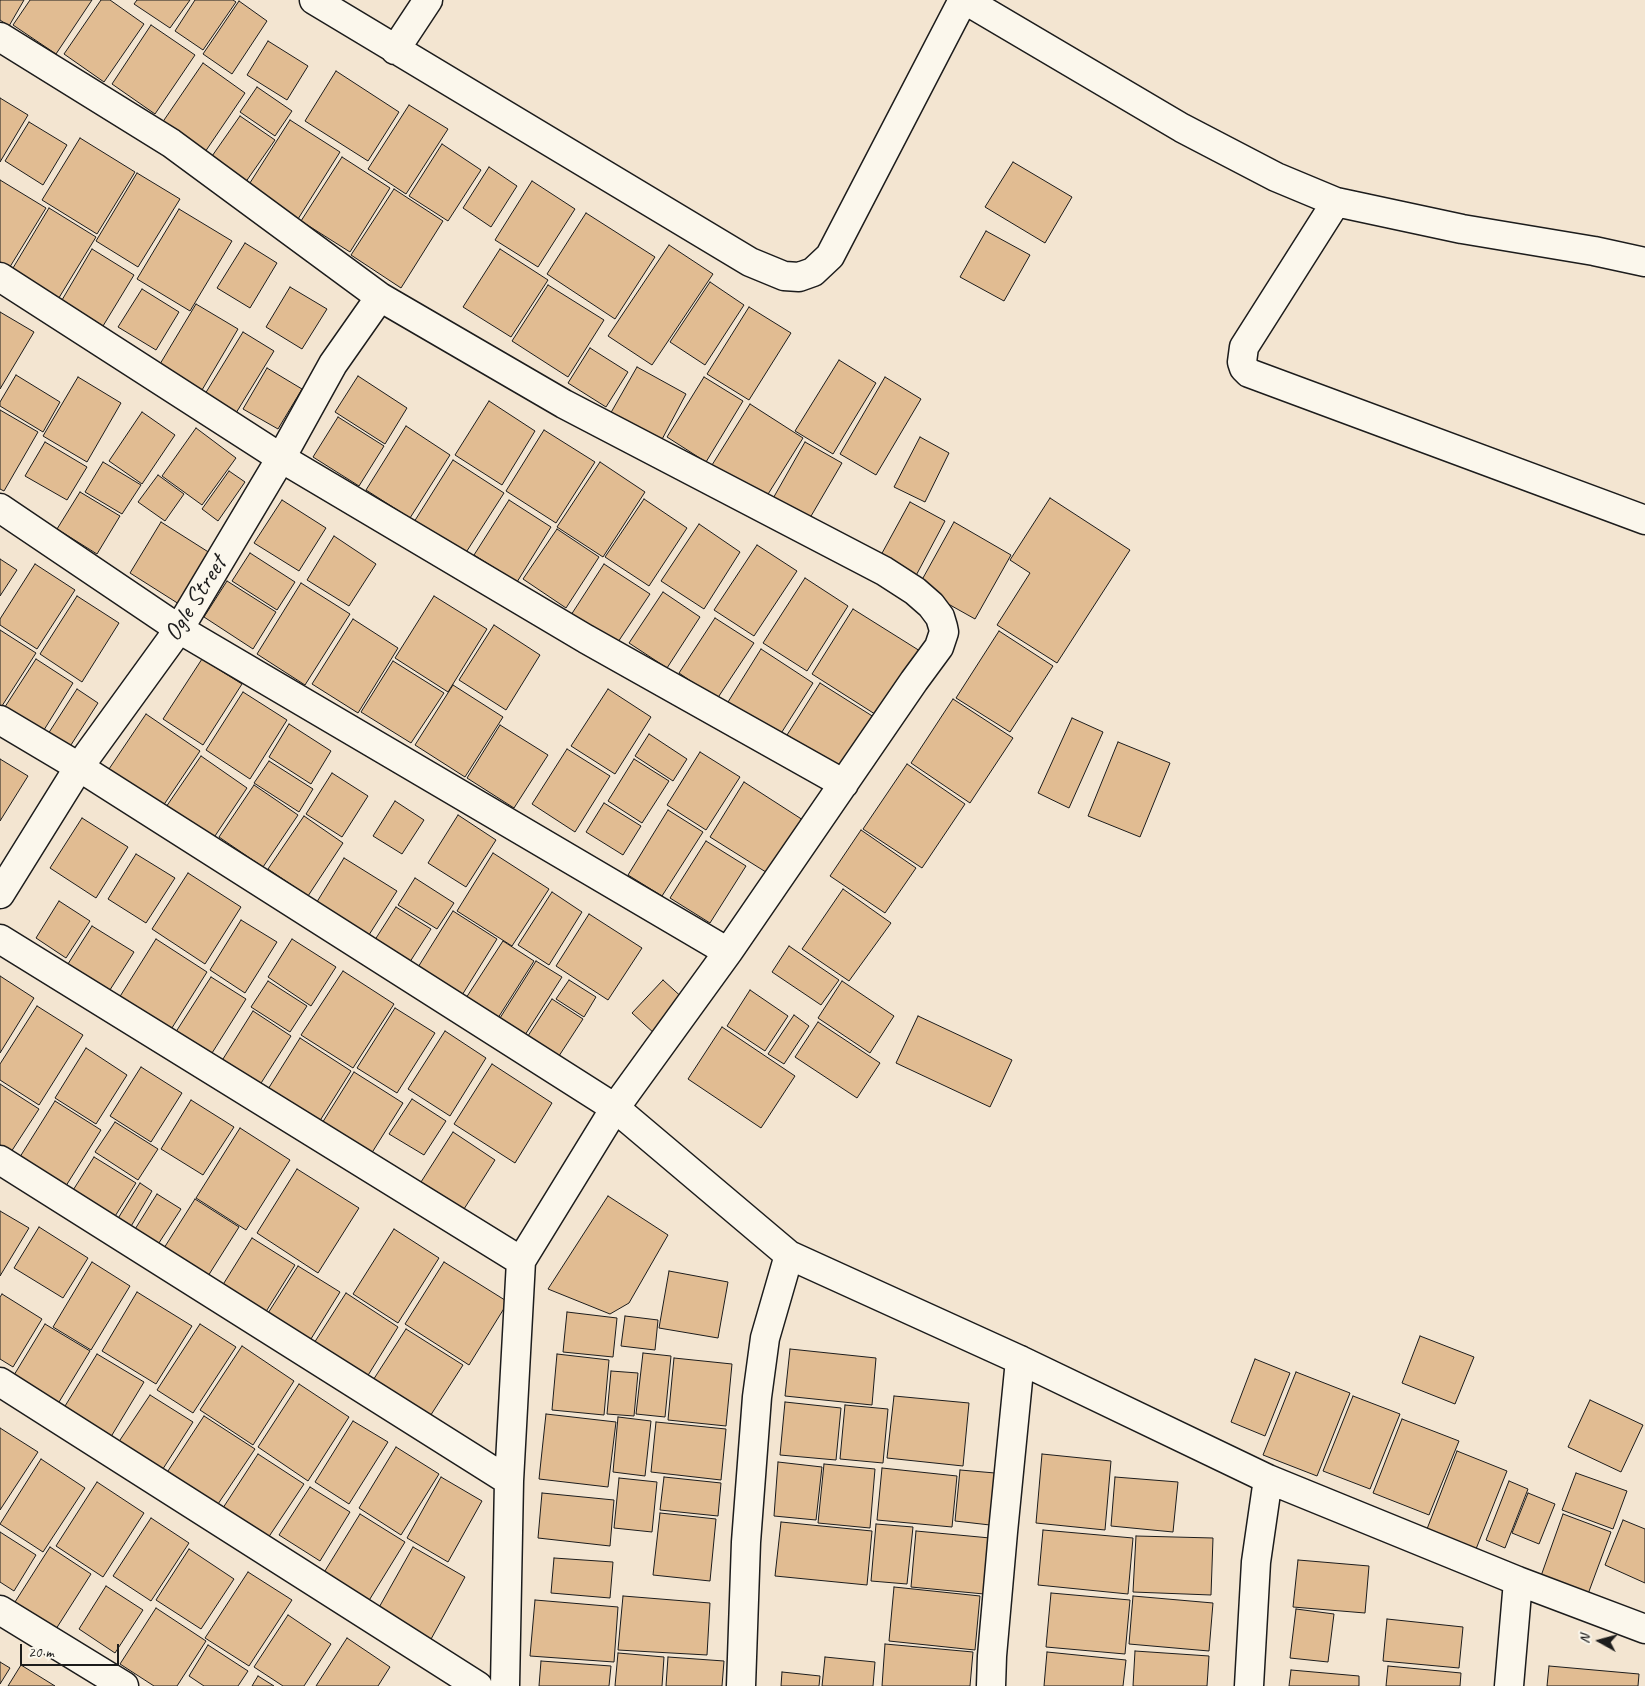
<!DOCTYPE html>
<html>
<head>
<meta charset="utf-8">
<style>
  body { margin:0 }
  #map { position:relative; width:1645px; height:1686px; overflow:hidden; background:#f3e5d1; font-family:Caveat,sans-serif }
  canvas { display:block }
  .north { position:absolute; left:1575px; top:1616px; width:50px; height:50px; -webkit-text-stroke:4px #fbf7ec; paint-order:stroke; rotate:277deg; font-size:14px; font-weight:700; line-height:20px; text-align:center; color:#1c1c1c }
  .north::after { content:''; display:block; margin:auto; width:18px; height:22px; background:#1c1c1c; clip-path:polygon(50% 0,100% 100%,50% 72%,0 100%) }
  .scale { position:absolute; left:20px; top:1644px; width:99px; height:22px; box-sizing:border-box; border:2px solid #1c1c1c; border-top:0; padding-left:6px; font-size:15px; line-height:18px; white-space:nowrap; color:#1c1c1c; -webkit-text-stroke:4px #fbf7ec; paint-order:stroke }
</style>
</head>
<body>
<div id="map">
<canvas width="1645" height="1686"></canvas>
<div class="north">N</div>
<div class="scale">20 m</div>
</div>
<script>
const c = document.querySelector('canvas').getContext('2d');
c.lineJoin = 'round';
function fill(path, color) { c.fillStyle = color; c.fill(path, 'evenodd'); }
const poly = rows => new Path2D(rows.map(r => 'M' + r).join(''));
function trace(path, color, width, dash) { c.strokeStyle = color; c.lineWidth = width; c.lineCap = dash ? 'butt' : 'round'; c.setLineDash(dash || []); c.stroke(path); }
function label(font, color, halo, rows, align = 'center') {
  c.font = font + ' Caveat,sans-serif'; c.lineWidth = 4; c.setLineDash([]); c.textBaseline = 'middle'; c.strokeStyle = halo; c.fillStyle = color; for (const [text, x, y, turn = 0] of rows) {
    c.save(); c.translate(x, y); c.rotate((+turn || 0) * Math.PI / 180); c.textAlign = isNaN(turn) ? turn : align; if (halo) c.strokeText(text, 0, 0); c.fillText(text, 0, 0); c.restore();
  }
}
const building = poly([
  [0,0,24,0,9,26,0,20,0,0],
  [30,0,92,0,56,54,13,25,30,0],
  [101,0,110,0,144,24,104,82,64,54,101,0],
  [137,0,190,0,170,28,134,4,137,0],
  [195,0,233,0,236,2,203,50,175,31,195,0],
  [239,1,267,21,232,74,203,54,239,1],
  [151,25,195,55,155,114,112,84,151,25],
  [268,41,308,66,287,100,247,75,268,41],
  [203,63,245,93,205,152,162,123,203,63],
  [336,71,399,112,368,161,305,121,336,71],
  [257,87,292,111,275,136,240,112,257,87],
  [0,98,28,115,0,162,0,98],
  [409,105,448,129,406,194,368,169,409,105],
  [240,116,275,140,245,183,210,159,240,116],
  [290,120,340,152,298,219,248,186,290,120],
  [29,122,67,145,43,185,5,161,29,122],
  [80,138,135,172,97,234,42,200,80,138],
  [442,144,481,170,448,221,409,196,442,144],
  [342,157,390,188,350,252,301,221,342,157],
  [1013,162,1072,197,1045,243,985,207,1013,162],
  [489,167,517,186,491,227,463,208,489,167],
  [137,173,180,199,138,267,96,241,137,173],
  [0,180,46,208,8,270,0,266,0,180],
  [532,181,575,209,538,267,495,240,532,181],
  [394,189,443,221,401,288,351,255,394,189],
  [49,208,96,237,57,301,10,273,49,208],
  [179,209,232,241,190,311,137,279,179,209],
  [586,213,655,257,615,319,547,274,586,213],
  [986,231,1030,255,1004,301,960,277,986,231],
  [245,243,277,263,250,308,217,288,245,243],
  [669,245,713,274,652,365,608,336,669,245],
  [92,249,134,275,103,326,62,300,92,249],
  [500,249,548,280,511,337,463,307,500,249],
  [710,282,744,305,705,365,670,342,710,282],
  [548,285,604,320,568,377,512,341,548,285],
  [290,287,327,309,302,349,266,327,290,287],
  [142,289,179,312,156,350,118,327,142,289],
  [196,304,238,329,202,390,160,364,196,304],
  [749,307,791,333,749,400,707,374,749,307],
  [0,312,34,332,0,389,0,312],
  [243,332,274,351,236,413,205,394,243,332],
  [590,348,628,372,606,407,568,383,590,348],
  [839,360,876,383,833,454,795,431,839,360],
  [637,367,686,394,659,445,609,416,637,367],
  [267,368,302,389,278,429,243,409,267,368],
  [16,375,60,402,43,432,0,406,0,402,16,375],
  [358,376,407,408,385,444,335,412,358,376],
  [78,377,121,403,87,462,43,436,78,377],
  [704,377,743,401,706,462,667,437,704,377],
  [885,377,921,399,876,475,840,454,885,377],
  [489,401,535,431,502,485,455,455,489,401],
  [750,404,803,438,765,499,712,465,750,404],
  [0,410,38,432,4,491,0,489,0,410],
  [142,412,175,435,142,484,109,461,142,412],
  [338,417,384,446,359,486,313,457,338,417],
  [406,426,450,455,410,518,366,490,406,426],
  [196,428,236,458,202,505,162,476,196,428],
  [544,430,595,462,556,523,506,491,544,430],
  [920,437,949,453,925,502,894,487,920,437],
  [45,442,87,467,67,500,25,476,45,442],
  [805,442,842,463,807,523,771,502,805,442],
  [453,460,504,493,465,554,414,522,453,460],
  [103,462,141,485,122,514,85,492,103,462],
  [600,462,645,492,603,557,557,527,600,462],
  [229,471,245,482,218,521,202,509,229,471],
  [158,475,184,494,165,521,138,502,158,475],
  [80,492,120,516,97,554,57,529,80,492],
  [1050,498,1130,550,1057,663,997,625,1030,573,1010,560,1050,498],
  [644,499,687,528,649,586,605,557,644,499],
  [282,500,326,528,299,571,254,543,282,500],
  [509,500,551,527,517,582,474,555,509,500],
  [910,502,945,521,911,585,875,566,910,502],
  [161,522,210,553,179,604,130,573,161,522],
  [954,522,1011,555,975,619,918,587,954,522],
  [699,524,740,552,704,609,661,581,699,524],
  [557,529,599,557,566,608,523,579,557,529],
  [334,536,376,564,349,606,307,580,334,536],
  [757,545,797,571,754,636,714,610,757,545],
  [250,553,295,582,277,610,232,581,250,553],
  [0,559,17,570,0,596,0,559],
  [35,564,75,590,37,649,0,625,0,619,35,564],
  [604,564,650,594,616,645,571,615,604,564],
  [805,578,848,606,807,671,763,643,805,578],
  [227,581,276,612,253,649,204,617,227,581],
  [301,583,350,614,305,685,257,654,301,583],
  [663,592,700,617,667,668,629,643,663,592],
  [77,596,119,623,82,682,40,654,77,596],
  [434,596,487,629,448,692,395,658,434,596],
  [853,609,920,651,878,716,812,674,853,609],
  [715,618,754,643,717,699,679,673,715,618],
  [353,619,398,648,358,713,312,684,353,619],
  [494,625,540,655,506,710,459,680,494,625],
  [0,630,36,653,0,709,0,630],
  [999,631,1053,666,1010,732,956,698,999,631],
  [761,649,813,683,780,735,728,702,761,649],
  [36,659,73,683,39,738,1,713,36,659],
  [202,659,242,684,203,745,163,719,202,659],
  [393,661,444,693,411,743,361,712,393,661],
  [820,683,877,719,844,772,787,735,820,683],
  [453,685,503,717,465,777,415,745,453,685],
  [77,689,98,703,69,748,48,734,77,689],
  [608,689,651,717,615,774,571,746,608,689],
  [243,692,287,720,250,779,206,750,243,692],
  [953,699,1013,738,970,803,911,763,953,699],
  [146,714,200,751,163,806,109,769,146,714],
  [1072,718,1103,732,1069,808,1038,793,1072,718],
  [289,724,331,751,311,784,269,757,289,724],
  [500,725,548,755,514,808,467,778,500,725],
  [649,734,687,759,673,781,635,756,649,734],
  [1118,742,1170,763,1140,837,1088,816,1118,742],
  [567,749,610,776,575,832,532,804,567,749],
  [700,752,740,777,706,830,667,805,700,752],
  [201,756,247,788,213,839,166,807,201,756],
  [0,759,28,776,0,821,0,759],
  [634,759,669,781,642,823,608,801,634,759],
  [269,761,313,789,299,812,254,783,269,761],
  [907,764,965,804,922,868,863,829,907,764],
  [332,773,368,796,342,837,306,814,332,773],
  [744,782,803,820,769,874,710,837,744,782],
  [254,785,298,815,263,867,219,837,254,785],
  [395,801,424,820,402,854,373,836,395,801],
  [604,803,641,826,623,855,586,832,604,803],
  [668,810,703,832,662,896,628,875,668,810],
  [458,815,496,840,466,887,428,863,458,815],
  [304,816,343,843,308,896,268,869,304,816],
  [82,818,128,847,96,898,50,868,82,818],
  [861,830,916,868,885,913,830,876,861,830],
  [706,841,746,866,710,923,670,898,706,841],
  [493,853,549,889,512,946,457,911,493,853],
  [136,854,175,878,146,923,108,899,136,854],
  [344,858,397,891,367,938,315,905,344,858],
  [188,873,241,907,205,964,152,929,188,873],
  [415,878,454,903,437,929,398,905,415,878],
  [843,889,891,923,849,981,802,949,843,889],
  [552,892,582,912,549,965,518,945,552,892],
  [59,901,90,921,66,958,36,938,59,901],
  [396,907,431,929,406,968,371,946,396,907],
  [453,911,497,939,459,1000,415,972,453,911],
  [589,914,642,948,608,1000,556,966,589,914],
  [241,920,277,942,245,993,210,970,241,920],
  [92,926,134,952,108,993,66,967,92,926],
  [156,939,207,972,165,1039,114,1006,156,939],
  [292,939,336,967,311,1006,268,977,292,939],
  [503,941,534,961,498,1018,466,998,503,941],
  [789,946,839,980,821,1005,772,972,789,946],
  [536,961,562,977,525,1035,500,1018,536,961],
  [343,971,394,1004,353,1068,301,1035,343,971],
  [0,976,34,998,0,1053,0,976],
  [211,977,246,999,207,1061,172,1038,211,977],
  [569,980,596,997,584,1017,556,999,569,980],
  [663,980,686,1001,655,1034,632,1013,663,980],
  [268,981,307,1006,290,1032,251,1007,268,981],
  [842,981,894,1016,870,1053,818,1018,842,981],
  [750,990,788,1016,765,1051,727,1026,750,990],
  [552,999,583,1019,557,1059,526,1039,552,999],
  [37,1006,83,1035,39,1105,0,1080,0,1064,37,1006],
  [395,1008,435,1033,397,1093,357,1068,395,1008],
  [253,1011,291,1036,256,1091,218,1067,253,1011],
  [794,1015,809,1026,784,1064,768,1054,794,1015],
  [918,1016,1012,1060,990,1107,896,1063,918,1016],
  [818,1022,880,1063,857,1098,795,1057,818,1022],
  [722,1027,795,1076,761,1128,688,1079,722,1027],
  [445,1031,486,1058,450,1116,408,1089,445,1031],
  [300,1038,351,1071,316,1127,265,1094,300,1038],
  [86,1048,127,1075,96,1124,55,1098,86,1048],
  [492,1064,552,1103,515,1163,454,1124,492,1064],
  [141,1067,182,1093,151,1142,110,1116,141,1067],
  [354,1072,403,1103,368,1159,319,1128,354,1072],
  [0,1084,39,1109,11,1152,0,1145,0,1084],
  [412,1099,446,1121,424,1155,389,1134,412,1099],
  [191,1100,234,1127,203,1175,161,1149,191,1100],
  [55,1101,101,1130,64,1189,18,1160,55,1101],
  [115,1122,158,1149,138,1180,95,1152,115,1122],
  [240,1128,290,1160,246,1230,196,1198,240,1128],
  [453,1132,495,1160,464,1209,421,1182,453,1132],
  [94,1157,136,1183,112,1221,70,1195,94,1157],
  [297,1169,359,1208,318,1273,257,1233,297,1169],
  [140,1183,152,1191,130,1228,117,1220,140,1183],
  [157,1194,181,1209,155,1249,132,1234,157,1194],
  [608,1196,668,1235,629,1303,610,1314,548,1289,608,1196],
  [195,1199,239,1227,203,1284,159,1256,195,1199],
  [0,1211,29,1228,0,1276,0,1211],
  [39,1227,88,1258,63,1298,14,1268,39,1227],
  [394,1229,439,1258,398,1323,353,1294,394,1229],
  [252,1238,295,1265,262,1318,219,1291,252,1238],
  [92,1262,130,1286,91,1350,53,1327,92,1262],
  [444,1262,508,1302,469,1365,405,1324,444,1262],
  [298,1266,340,1292,306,1347,263,1321,298,1266],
  [669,1271,728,1282,718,1338,659,1328,669,1271],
  [137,1292,192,1326,156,1384,102,1351,137,1292],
  [346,1293,398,1327,362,1385,309,1351,346,1293],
  [2,1294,42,1319,13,1367,0,1359,0,1297,2,1294],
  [567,1312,617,1318,613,1357,563,1352,567,1312],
  [625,1316,658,1320,655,1350,621,1346,625,1316],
  [45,1324,90,1351,56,1407,11,1380,45,1324],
  [200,1324,236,1347,193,1413,157,1390,200,1324],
  [406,1329,463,1365,425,1424,368,1388,406,1329],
  [1420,1336,1474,1357,1455,1404,1402,1383,1420,1336],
  [242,1346,294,1381,253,1445,200,1410,242,1346],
  [790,1349,876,1358,872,1405,785,1396,790,1349],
  [643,1353,671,1356,665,1417,636,1414,643,1353],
  [97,1354,144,1382,109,1440,62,1411,97,1354],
  [557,1354,609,1360,604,1415,552,1410,557,1354],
  [674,1358,732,1364,726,1426,668,1420,674,1358],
  [1255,1359,1290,1373,1265,1436,1231,1422,1255,1359],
  [611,1371,638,1373,634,1416,607,1414,611,1371],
  [1296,1372,1350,1393,1317,1476,1263,1455,1296,1372],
  [299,1384,349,1417,308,1481,258,1447,299,1384],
  [150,1395,193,1422,159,1475,116,1446,150,1395],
  [894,1396,969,1403,963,1466,887,1458,894,1396],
  [1353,1396,1400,1414,1370,1489,1323,1471,1353,1396],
  [1590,1400,1643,1425,1621,1472,1568,1447,1590,1400],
  [785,1402,841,1408,836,1460,780,1455,785,1402],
  [845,1405,888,1409,883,1463,840,1459,845,1405],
  [546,1414,616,1422,608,1487,539,1479,546,1414],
  [204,1416,255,1449,216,1507,166,1474,204,1416],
  [618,1417,651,1421,645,1476,613,1472,618,1417],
  [1402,1419,1459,1441,1429,1515,1373,1493,1402,1419],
  [353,1421,388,1442,349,1504,315,1482,353,1421],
  [656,1422,726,1429,721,1480,651,1472,656,1422],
  [0,1428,38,1452,0,1510,0,1428],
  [396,1447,439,1474,401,1535,359,1508,396,1447],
  [1457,1451,1507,1471,1476,1549,1427,1529,1457,1451],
  [258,1454,304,1484,266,1541,221,1511,258,1454],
  [1042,1454,1111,1461,1105,1530,1036,1523,1042,1454],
  [41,1459,85,1488,43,1552,0,1524,41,1459],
  [778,1462,822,1467,816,1520,774,1516,778,1462],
  [824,1464,875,1469,870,1528,818,1523,824,1464],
  [882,1468,957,1476,952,1527,877,1520,882,1468],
  [960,1470,995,1473,990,1525,955,1521,960,1470],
  [1576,1473,1627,1491,1613,1529,1562,1510,1576,1473],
  [441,1477,482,1501,448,1562,407,1538,441,1477],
  [664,1477,721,1483,718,1516,660,1510,664,1477],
  [1115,1477,1178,1482,1173,1532,1111,1526,1115,1477],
  [619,1478,657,1482,652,1532,614,1528,619,1478],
  [1509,1481,1528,1489,1505,1548,1486,1540,1509,1481],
  [97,1482,144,1513,103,1577,56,1546,97,1482],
  [310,1487,350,1512,320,1561,279,1535,310,1487],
  [542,1493,614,1500,610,1546,538,1538,542,1493],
  [1528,1493,1555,1504,1539,1544,1512,1533,1528,1493],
  [660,1513,716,1519,710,1581,653,1575,660,1513],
  [360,1514,405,1542,365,1607,320,1579,360,1514],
  [1563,1514,1611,1532,1588,1594,1541,1576,1563,1514],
  [151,1518,189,1543,151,1601,113,1576,151,1518],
  [1623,1520,1645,1529,1645,1583,1605,1565,1623,1520],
  [781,1522,872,1531,867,1585,775,1576,781,1522],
  [876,1524,913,1527,907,1584,871,1581,876,1524],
  [1043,1530,1133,1538,1128,1594,1038,1585,1043,1530],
  [916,1531,990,1538,984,1594,911,1587,916,1531],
  [0,1532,36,1555,14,1591,0,1582,0,1532],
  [1136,1536,1213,1538,1211,1595,1133,1592,1136,1536],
  [50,1547,91,1574,56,1629,15,1602,50,1547],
  [413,1547,465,1577,430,1641,377,1611,413,1547],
  [189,1549,234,1579,201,1629,156,1600,189,1549],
  [554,1558,613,1562,610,1598,551,1593,554,1558],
  [1298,1560,1369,1566,1365,1613,1293,1607,1298,1560],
  [248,1572,292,1600,249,1666,205,1638,248,1572],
  [106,1586,143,1610,115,1653,79,1629,106,1586],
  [894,1587,980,1596,975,1650,889,1641,894,1587],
  [1051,1593,1130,1600,1125,1654,1046,1647,1051,1593],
  [623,1596,710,1603,707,1655,618,1650,623,1596],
  [1133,1596,1213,1603,1209,1651,1129,1644,1133,1596],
  [535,1600,618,1607,614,1662,530,1656,535,1600],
  [156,1608,206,1641,177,1686,154,1686,120,1664,156,1608],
  [1296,1609,1334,1614,1328,1662,1290,1658,1296,1609],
  [288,1615,331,1644,304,1686,283,1686,254,1667,288,1615],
  [1387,1619,1463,1627,1459,1668,1383,1661,1387,1619],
  [347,1638,390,1667,378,1686,316,1686,347,1638],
  [885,1644,973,1652,970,1686,882,1686,885,1644],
  [208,1645,248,1671,238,1686,204,1686,189,1676,208,1645],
  [1135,1651,1209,1656,1207,1686,1133,1686,1135,1651],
  [1047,1652,1126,1660,1123,1686,1044,1686,1047,1652],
  [618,1653,664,1657,662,1686,615,1686,618,1653],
  [668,1657,724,1661,722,1686,666,1686,668,1657],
  [825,1657,875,1662,873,1686,822,1686,825,1657],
  [541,1661,611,1666,609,1686,539,1686,541,1661],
  [0,1662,10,1668,0,1684,0,1662],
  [21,1665,55,1686,8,1686,21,1665],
  [1388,1666,1461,1673,1460,1686,1386,1686,1388,1666],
  [1549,1666,1639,1674,1638,1686,1547,1686,1549,1666],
  [1291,1670,1359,1676,1359,1686,1289,1686,1291,1670],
  [782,1672,820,1676,819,1686,781,1686,782,1672],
  [258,1676,274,1686,252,1686,258,1676]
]);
const street = poly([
  [314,0,750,262,784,276,799,277,813,272,830,256,963,0],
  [965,0,1182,128,1276,177,1336,202,1462,229,1594,251,1645,262],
  [0,37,171,143,380,297,564,404,884,571,915,591,931,605,940,617,943,627,944,632,939,647,914,681,728,952,615,1108,521,1261,509,1481,505,1686],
  [395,50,428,0],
  [1336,202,1244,347,1242,362,1244,368,1249,373,1645,520],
  [0,277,281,458,586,639,844,784],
  [0,508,179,629,728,952],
  [0,720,79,767,615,1108,789,1255,1020,1360,1268,1479,1518,1581,1645,1629],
  [0,894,79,767,179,629,281,458,333,364,380,297],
  [0,939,521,1261],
  [0,1160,509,1481],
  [0,1382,478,1686],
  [0,1610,124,1686],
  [741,1686,746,1542,757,1397,765,1338,789,1255],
  [991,1686,992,1656,1003,1532,1020,1360],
  [1249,1686,1256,1562,1268,1479],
  [1509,1686,1518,1581]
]);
const streetNames = [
  ["Ogle Street",196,599,-58]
];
fill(building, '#e1bc92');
trace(building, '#1c1c1c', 1);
trace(street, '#1c1c1c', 31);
trace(street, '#fbf7ec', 28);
label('25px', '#1c1c1c', '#fbf7ec', streetNames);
</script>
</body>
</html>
